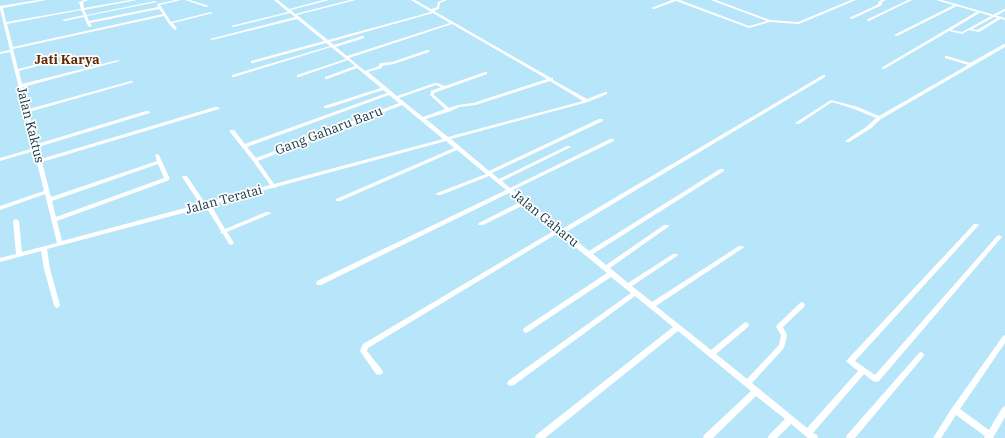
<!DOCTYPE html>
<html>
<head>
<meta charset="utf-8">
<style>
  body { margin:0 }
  canvas { display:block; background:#b7e5f9 }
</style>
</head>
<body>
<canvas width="1005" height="438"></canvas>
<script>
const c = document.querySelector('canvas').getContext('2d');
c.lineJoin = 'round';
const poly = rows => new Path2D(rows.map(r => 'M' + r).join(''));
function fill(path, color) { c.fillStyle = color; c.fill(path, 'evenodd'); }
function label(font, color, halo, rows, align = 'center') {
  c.font = font + ' "IBM Plex Serif",serif'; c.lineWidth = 3.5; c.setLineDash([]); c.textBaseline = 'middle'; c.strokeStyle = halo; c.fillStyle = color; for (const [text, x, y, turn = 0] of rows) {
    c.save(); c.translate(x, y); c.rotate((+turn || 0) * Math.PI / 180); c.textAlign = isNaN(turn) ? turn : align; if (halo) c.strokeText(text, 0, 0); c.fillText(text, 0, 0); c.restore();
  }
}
const minor = poly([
  [38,0,46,0,3,8,6,22,81,9,79,2,84,0,89,0,83,2,84,8,130,0,137,0,84,10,87,15,155,1,157,2,87,16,89,21,158,7,157,4,175,0,181,0,160,5,171,22,211,12,213,13,173,23,177,29,175,30,169,24,164,16,13,49,18,69,43,63,45,64,19,71,22,84,118,60,120,61,23,87,29,109,131,81,134,82,29,112,37,144,146,111,148,111,150,112,150,113,38,147,41,159,215,107,219,107,219,109,42,162,51,197,157,161,155,155,157,154,159,155,170,179,167,181,57,221,62,241,200,204,182,177,183,176,187,176,205,203,270,185,253,161,230,132,230,130,234,130,245,144,387,93,383,90,328,108,324,108,324,106,381,88,357,68,327,79,325,79,325,77,355,66,348,60,299,77,297,77,297,75,346,59,331,47,234,77,232,77,232,75,330,46,326,43,253,63,251,63,251,61,324,41,297,19,212,40,210,39,295,17,290,13,233,27,231,26,288,12,274,0,278,0,289,9,323,0,329,0,291,10,295,14,350,0,356,0,297,15,328,40,431,12,411,0,415,0,431,9,437,7,438,2,443,0,447,0,440,3,439,9,434,11,551,78,553,78,553,80,587,99,605,92,607,92,607,94,588,102,451,139,489,171,599,119,603,119,603,121,492,173,499,179,567,146,569,146,571,147,502,181,510,188,610,139,614,139,614,141,513,190,562,229,823,75,825,75,825,77,566,232,589,251,720,169,724,169,724,171,593,254,606,265,664,225,668,225,669,226,668,227,610,268,628,283,673,254,677,254,678,255,677,256,632,286,652,302,739,246,743,246,744,247,743,248,656,306,711,350,744,323,746,322,748,323,749,325,748,327,716,354,747,379,779,345,781,335,776,327,777,325,800,303,802,302,804,303,805,305,804,307,783,327,787,335,784,348,752,383,807,428,858,371,848,363,846,361,848,359,974,224,978,224,979,225,855,361,875,375,997,236,999,235,1002,237,879,381,876,382,873,381,864,374,813,433,817,435,818,438,808,438,791,424,777,438,768,438,769,435,785,419,756,396,713,438,703,438,704,435,751,391,678,331,545,438,535,438,536,435,673,327,635,296,514,385,511,386,508,385,507,383,508,381,631,293,611,277,528,332,526,333,524,332,523,330,524,328,607,273,558,233,368,348,367,351,382,370,383,372,382,374,379,375,376,374,360,351,363,344,555,230,524,205,483,225,479,225,478,224,479,223,520,202,509,193,321,285,317,285,316,283,317,281,506,190,489,176,441,195,437,195,436,194,437,193,486,174,457,150,340,201,336,201,335,200,336,199,454,148,446,141,276,187,276,188,272,188,211,205,225,229,266,212,270,212,271,213,270,214,227,232,234,243,231,245,229,244,223,234,221,233,220,232,221,231,206,207,47,249,50,269,60,305,59,307,57,308,55,307,54,305,44,269,41,251,0,262,0,258,16,254,13,221,14,220,16,219,19,221,22,252,57,243,45,194,0,210,0,206,44,191,34,151,0,161,0,158,34,148,10,52,0,54,0,52,10,50,0,9,0,6,38,0],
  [159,9,163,14,13,47,7,24,81,10,84,15,62,20,64,21,84,17,88,26,90,27,92,26,90,23,159,9],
  [433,13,450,23,347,56,336,47,364,38,364,36,362,36,334,45,330,42,433,13],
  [452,24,547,79,473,103,458,105,449,108,434,95,434,93,487,74,487,72,485,72,445,86,437,83,435,83,397,96,368,72,382,68,382,66,394,64,429,52,429,50,427,50,392,62,382,63,379,64,379,66,365,71,349,58,452,24],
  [550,81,583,101,448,137,426,119,451,111,459,107,476,105,550,81],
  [436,85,441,87,431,91,430,95,445,109,423,117,399,98,436,85],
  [389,95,399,103,256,158,247,147,389,95],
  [402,105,443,139,274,184,258,161,402,105],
  [158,164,164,178,56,217,52,201,158,164],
  [185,0,190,0,209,6,206,7,185,0],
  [672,0,680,0,749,26,767,21,711,0,716,0,770,20,798,22,851,0,856,0,799,24,770,22,749,28,676,1,654,9,651,8,672,0],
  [882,0,886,0,882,2,882,5,852,19,849,18,879,4,878,2,882,0],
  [908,0,912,0,869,21,866,20,908,0],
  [956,4,959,5,897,36,894,35,956,4],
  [1004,9,1005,9,1005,11,972,29,977,30,999,17,1002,18,979,32,969,30,962,34,949,31,884,69,881,68,978,11,981,12,951,30,962,32,1004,9],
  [1004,44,1005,44,1005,47,881,119,870,129,849,142,847,142,845,141,866,127,876,118,854,109,832,102,799,124,797,124,795,123,831,100,858,107,879,116,968,65,945,58,945,56,947,56,970,63,1004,44],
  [1005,335,1005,343,960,409,989,430,1002,408,1005,406,1005,417,993,438,984,438,985,436,956,415,941,438,933,438,952,408,1003,336,1005,335],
  [921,352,923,353,924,355,923,357,855,438,846,438,847,435,919,353,921,352]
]);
const tertiary = poly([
  [936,0,942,0,1005,18,1005,20,936,0]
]);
const farQuarternames = [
  ["Jati Karya",67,60]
];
const streetNames = [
  ["Jalan Kaktus",30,125,76],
  ["Gang Gaharu Baru",329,131,-21],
  ["Jalan Teratai",224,200,-15],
  ["Jalan Gaharu",545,219,39]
];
fill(minor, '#fff');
fill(tertiary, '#fff');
label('bold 13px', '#642700', '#fefefe', farQuarternames);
label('13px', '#113441', '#fefefe', streetNames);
</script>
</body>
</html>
